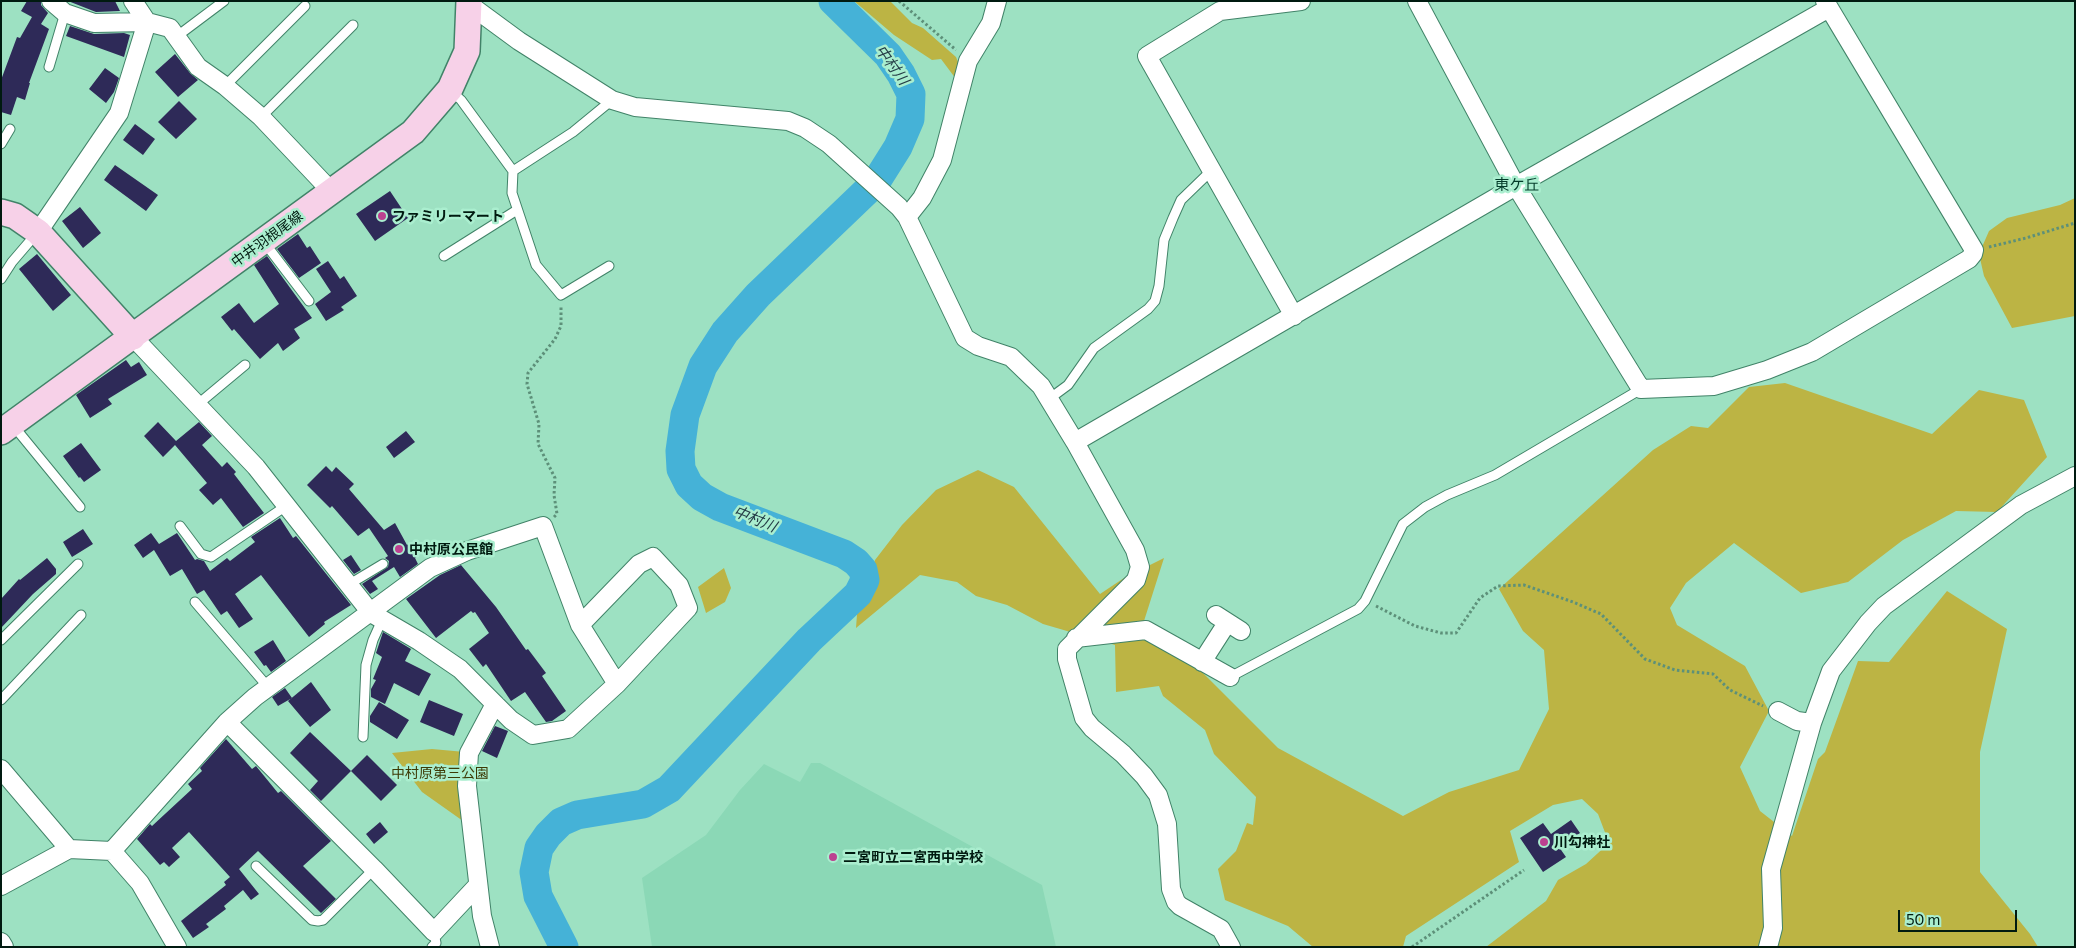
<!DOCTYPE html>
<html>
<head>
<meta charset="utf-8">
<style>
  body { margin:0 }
  #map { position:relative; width:2076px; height:948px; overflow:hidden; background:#9de1c2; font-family:Commissioner,sans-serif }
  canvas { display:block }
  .frame { position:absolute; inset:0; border:2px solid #001a10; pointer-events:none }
  .scale { position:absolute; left:1898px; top:910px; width:119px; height:22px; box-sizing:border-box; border:2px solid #001a10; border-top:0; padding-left:6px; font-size:15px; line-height:18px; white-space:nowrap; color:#001a10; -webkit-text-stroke:4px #aaeecf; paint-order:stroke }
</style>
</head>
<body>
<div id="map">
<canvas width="2076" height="948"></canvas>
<div class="frame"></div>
<div class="scale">50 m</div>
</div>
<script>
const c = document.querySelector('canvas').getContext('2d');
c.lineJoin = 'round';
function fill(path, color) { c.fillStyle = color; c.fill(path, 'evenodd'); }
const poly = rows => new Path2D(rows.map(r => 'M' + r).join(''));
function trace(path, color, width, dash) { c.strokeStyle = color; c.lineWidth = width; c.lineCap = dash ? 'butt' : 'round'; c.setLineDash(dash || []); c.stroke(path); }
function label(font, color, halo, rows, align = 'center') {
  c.font = font + ' Commissioner,"Noto Sans JP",sans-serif'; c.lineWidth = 5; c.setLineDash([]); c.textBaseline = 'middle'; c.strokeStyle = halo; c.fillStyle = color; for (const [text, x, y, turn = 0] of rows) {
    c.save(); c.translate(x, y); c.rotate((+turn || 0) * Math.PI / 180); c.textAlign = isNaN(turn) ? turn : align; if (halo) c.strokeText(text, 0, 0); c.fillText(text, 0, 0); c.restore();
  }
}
const built = poly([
  [811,763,820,763,1042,885,1056,947,652,947,642,878,706,835,740,790,764,764,800,782]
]);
const green = poly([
  [854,1,890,1,912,23,923,28,956,57,961,69,956,79,941,59,932,60,894,35],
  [2075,198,2075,316,2012,328,1984,276,1979,254,1989,231,2007,218,2060,205],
  [1785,383,1932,434,1979,390,2024,400,2047,457,1997,512,1956,511,1903,540,1848,582,1801,593,1734,543,1686,583,1670,608,1677,625,1745,666,1769,711,1740,767,1760,811,1792,836,1818,759,1825,752,1858,661,1889,662,1947,591,2007,629,1980,752,1980,872,2030,934,2038,947,1486,947,1546,901,1558,880,1586,864,1609,843,1598,814,1582,799,1553,805,1510,831,1519,862,1406,936,1403,947,1313,947,1288,926,1225,900,1218,869,1236,851,1247,823,1253,825,1256,797,1214,754,1205,730,1163,696,1159,686,1116,692,1115,645,1043,624,1007,605,976,596,957,582,920,575,856,628,858,601,875,560,902,525,936,490,978,470,1014,487,1100,594,1124,578,1164,558,1144,621,1190,660,1278,748,1403,816,1449,792,1519,770,1549,709,1544,650,1523,631,1499,589,1653,450,1691,426,1708,428,1749,387],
  [724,568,731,588,725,602,706,613,698,587],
  [432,749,465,752,463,821,422,792,392,753]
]);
const river = poly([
  [564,947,538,896,534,872,539,848,548,835,561,822,577,815,643,804,669,789,809,640,858,594,865,580,863,570,856,562,844,554,720,507,702,497,689,485,681,469,680,451,685,415,703,366,725,332,758,295,876,182,898,147,910,119,911,94,901,74,888,55,833,1]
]);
const building = poly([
  [27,1,41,1,41,5,48,13,41,24,49,29,29,83,30,83,25,100,17,97,11,115,1,112,1,80,17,37,20,38,32,17,21,11],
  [68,1,115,1,120,11,96,12],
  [70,26,94,34,124,33,130,35,124,57,66,36],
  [175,54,190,73,198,80,178,97,155,72],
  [105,68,119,78,114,92,106,103,89,89],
  [179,101,197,119,176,139,158,122],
  [135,124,155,139,143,155,123,140],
  [115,165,158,195,146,211,104,180],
  [390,191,408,218,375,241,356,214],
  [80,207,101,233,83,248,62,221],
  [298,234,307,248,310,246,321,263,299,278,277,249],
  [37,254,71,295,53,311,19,269],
  [267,256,312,318,294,329,300,338,283,351,278,343,260,359,234,329,232,331,221,317,239,303,254,323,279,304,254,265],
  [328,261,340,279,344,276,357,296,341,307,344,310,326,321,315,304,331,292,316,269],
  [126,360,131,367,139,362,147,375,108,399,112,404,90,418,76,395],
  [158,422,176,441,199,422,212,436,202,445,222,467,227,462,236,472,234,474,264,513,243,527,221,498,213,505,199,490,207,483,175,445,163,457,144,436],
  [406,431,415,442,394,458,386,447],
  [81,443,101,470,84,482,80,477,79,478,63,456],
  [326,466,332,472,336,467,354,484,349,489,384,530,395,523,407,545,410,543,418,556,415,558,418,564,400,577,394,567,372,581,378,589,370,594,362,584,388,567,389,561,385,558,388,556,369,528,358,536,332,506,330,508,307,485],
  [280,518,293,538,296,536,351,605,324,622,325,624,309,637,261,575,235,594,253,619,239,628,227,611,221,615,204,590,197,594,182,569,170,576,154,550,143,558,134,545,151,533,159,544,177,533,195,560,197,559,204,561,210,571,227,558,230,561,255,542,251,537],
  [83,529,93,544,72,557,63,542],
  [351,555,361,570,354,574,343,560],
  [47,558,56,569,56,574,33,594,1,628,1,599,19,579,20,580],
  [461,565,496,607,526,650,528,649,546,673,542,676,566,711,552,721,546,722,525,692,511,701,486,664,483,667,469,649,489,633,475,612,473,613,471,611,436,638,406,599,440,575],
  [383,632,411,649,405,661,431,674,419,696,394,683,385,704,371,697,371,689,376,680,373,679,382,657,376,653],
  [273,640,286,661,271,672,266,665,264,666,254,652],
  [311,682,331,710,310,727,288,701],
  [285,688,292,698,278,706,272,697],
  [429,700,463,714,454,736,420,722],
  [379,702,409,720,397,739,370,722,370,716],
  [495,726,508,731,497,758,482,751],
  [310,732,351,771,321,801,310,790,318,781,290,753],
  [226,739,252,769,256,766,278,793,281,791,331,841,303,866,336,899,321,913,258,851,239,869,259,894,251,900,243,890,224,906,226,909,206,924,209,927,193,938,181,921,226,885,224,882,230,877,189,832,172,848,180,857,169,867,164,862,160,865,137,839,150,824,152,826,192,789,188,784,202,771,200,768],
  [367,755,397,785,381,801,351,771],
  [1571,820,1580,833,1559,847,1566,857,1543,872,1520,838,1543,823,1551,834],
  [380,822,388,832,374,844,366,834]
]);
const path = poly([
  [899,1,956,50],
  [1989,247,2026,238,2075,223],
  [554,517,557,514,554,495,555,478,538,444,539,424,527,384,528,373,555,339,561,326,561,306],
  [1376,606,1415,626,1441,633,1456,633,1480,598,1498,586,1524,585,1573,602,1601,614,1645,659,1675,670,1713,674,1730,690,1763,706],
  [1412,947,1524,870]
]);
const lane = poly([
  [176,37,224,1],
  [49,67,65,13],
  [225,86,305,6],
  [451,91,461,100,513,171,512,193,536,265,561,295,609,266],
  [261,117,353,25],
  [1,144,10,129],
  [513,171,573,132,612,100],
  [264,242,309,301],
  [444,256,517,210],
  [1,279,12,262,36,234],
  [1049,399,1068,385,1094,348,1148,309,1155,301,1159,286,1164,240,1173,218,1181,200,1212,170],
  [197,405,245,365],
  [12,424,80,507],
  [180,526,201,554,211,557,286,506],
  [348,585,383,564],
  [195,602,268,687],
  [1,640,78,564],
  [1230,677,1358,609,1365,601,1403,524,1425,507,1447,495,1495,475,1641,389],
  [1,700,81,615],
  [363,737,366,665,373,640,382,620],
  [256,866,312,920,318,921,323,920,374,869],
  [432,947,436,943,434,932]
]);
const street = poly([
  [51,1,65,13,94,23,147,22,170,28,198,67,225,86,261,117,332,192],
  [1417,1,1516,186,1641,389,1714,386,1767,370,1812,352,1969,259,1973,254,1974,250,1825,1],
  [470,5,519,41,612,100,635,107,788,121,805,128,829,144,899,207,907,217,965,338,978,346,1011,357,1041,386,1075,442,1135,550,1140,567,1136,580,1067,649,1067,659,1084,718,1092,728,1123,754,1144,776,1158,795,1167,824,1171,889,1176,902,1180,906,1221,929,1231,947],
  [907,217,922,198,942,160,968,61,991,23,997,1],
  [38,232,119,113,147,22,133,1],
  [1294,316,1147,56,1220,11,1301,1],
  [133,337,256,467,371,613,419,641,460,669,511,720,533,735,568,729,617,684,688,608,679,585,653,557,639,564,580,625],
  [1075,442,1516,186,1829,8],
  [1216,615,1241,631],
  [1076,638,1146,630,1230,677],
  [1202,662,1227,623],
  [1778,711,1797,721,1812,723],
  [227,722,374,869,434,932,478,885],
  [1,769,69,849],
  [112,851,227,722,255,697,430,568,467,551,543,526,580,625,617,684],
  [1,886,69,849,112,851,140,883,177,947],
  [1,942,4,947],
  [490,947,482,916,467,786,469,753,495,704],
  [1768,947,1773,928,1771,869,1812,723,1831,671,1868,623,1884,606,2021,505,2075,476]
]);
const secondary = poly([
  [1,212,15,216,38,232,133,337],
  [1,432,413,132,450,89,467,51,469,1]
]);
const markers = [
  [382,216,5,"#bc4090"],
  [399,549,5,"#bc4090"],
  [1544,842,5,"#bc4090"],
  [833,857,5,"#bc4090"]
];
const poiNames = [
  ["ファミリーマート",392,216],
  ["中村原公民館",409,549],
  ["川勾神社",1554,842],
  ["二宮町立二宮西中学校",843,857]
];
const streetNames = [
  ["中井羽根尾線",267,239,-36]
];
const parkNames = [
  ["中村原第三公園",440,773]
];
const waterNames = [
  ["中村川",892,65,54],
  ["中村川",755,519,22]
];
const neighbourhoodNames = [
  ["東ケ丘",1517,185]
];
fill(built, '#8bd8b6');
fill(green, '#bcb444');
trace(river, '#45b2d7', 29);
fill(building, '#2e2a58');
trace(lane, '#418368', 11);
trace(street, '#418368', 20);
trace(secondary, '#418368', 28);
trace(path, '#5d9079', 3, [2.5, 2.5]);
trace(lane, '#fff', 9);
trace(street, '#fff', 18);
trace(secondary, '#f7d1e8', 25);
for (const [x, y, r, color] of markers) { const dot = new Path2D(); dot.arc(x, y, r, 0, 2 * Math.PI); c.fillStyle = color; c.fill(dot); trace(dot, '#aaeecf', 2); }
label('bold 14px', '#001a10', '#aaeecf', poiNames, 'left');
label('14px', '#001a10', '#aaeecf', streetNames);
label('14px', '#3d3a06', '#aaeecf', parkNames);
label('italic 15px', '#253d47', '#aaeecf', waterNames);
label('15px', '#033b29', '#aaeecf', neighbourhoodNames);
</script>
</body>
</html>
